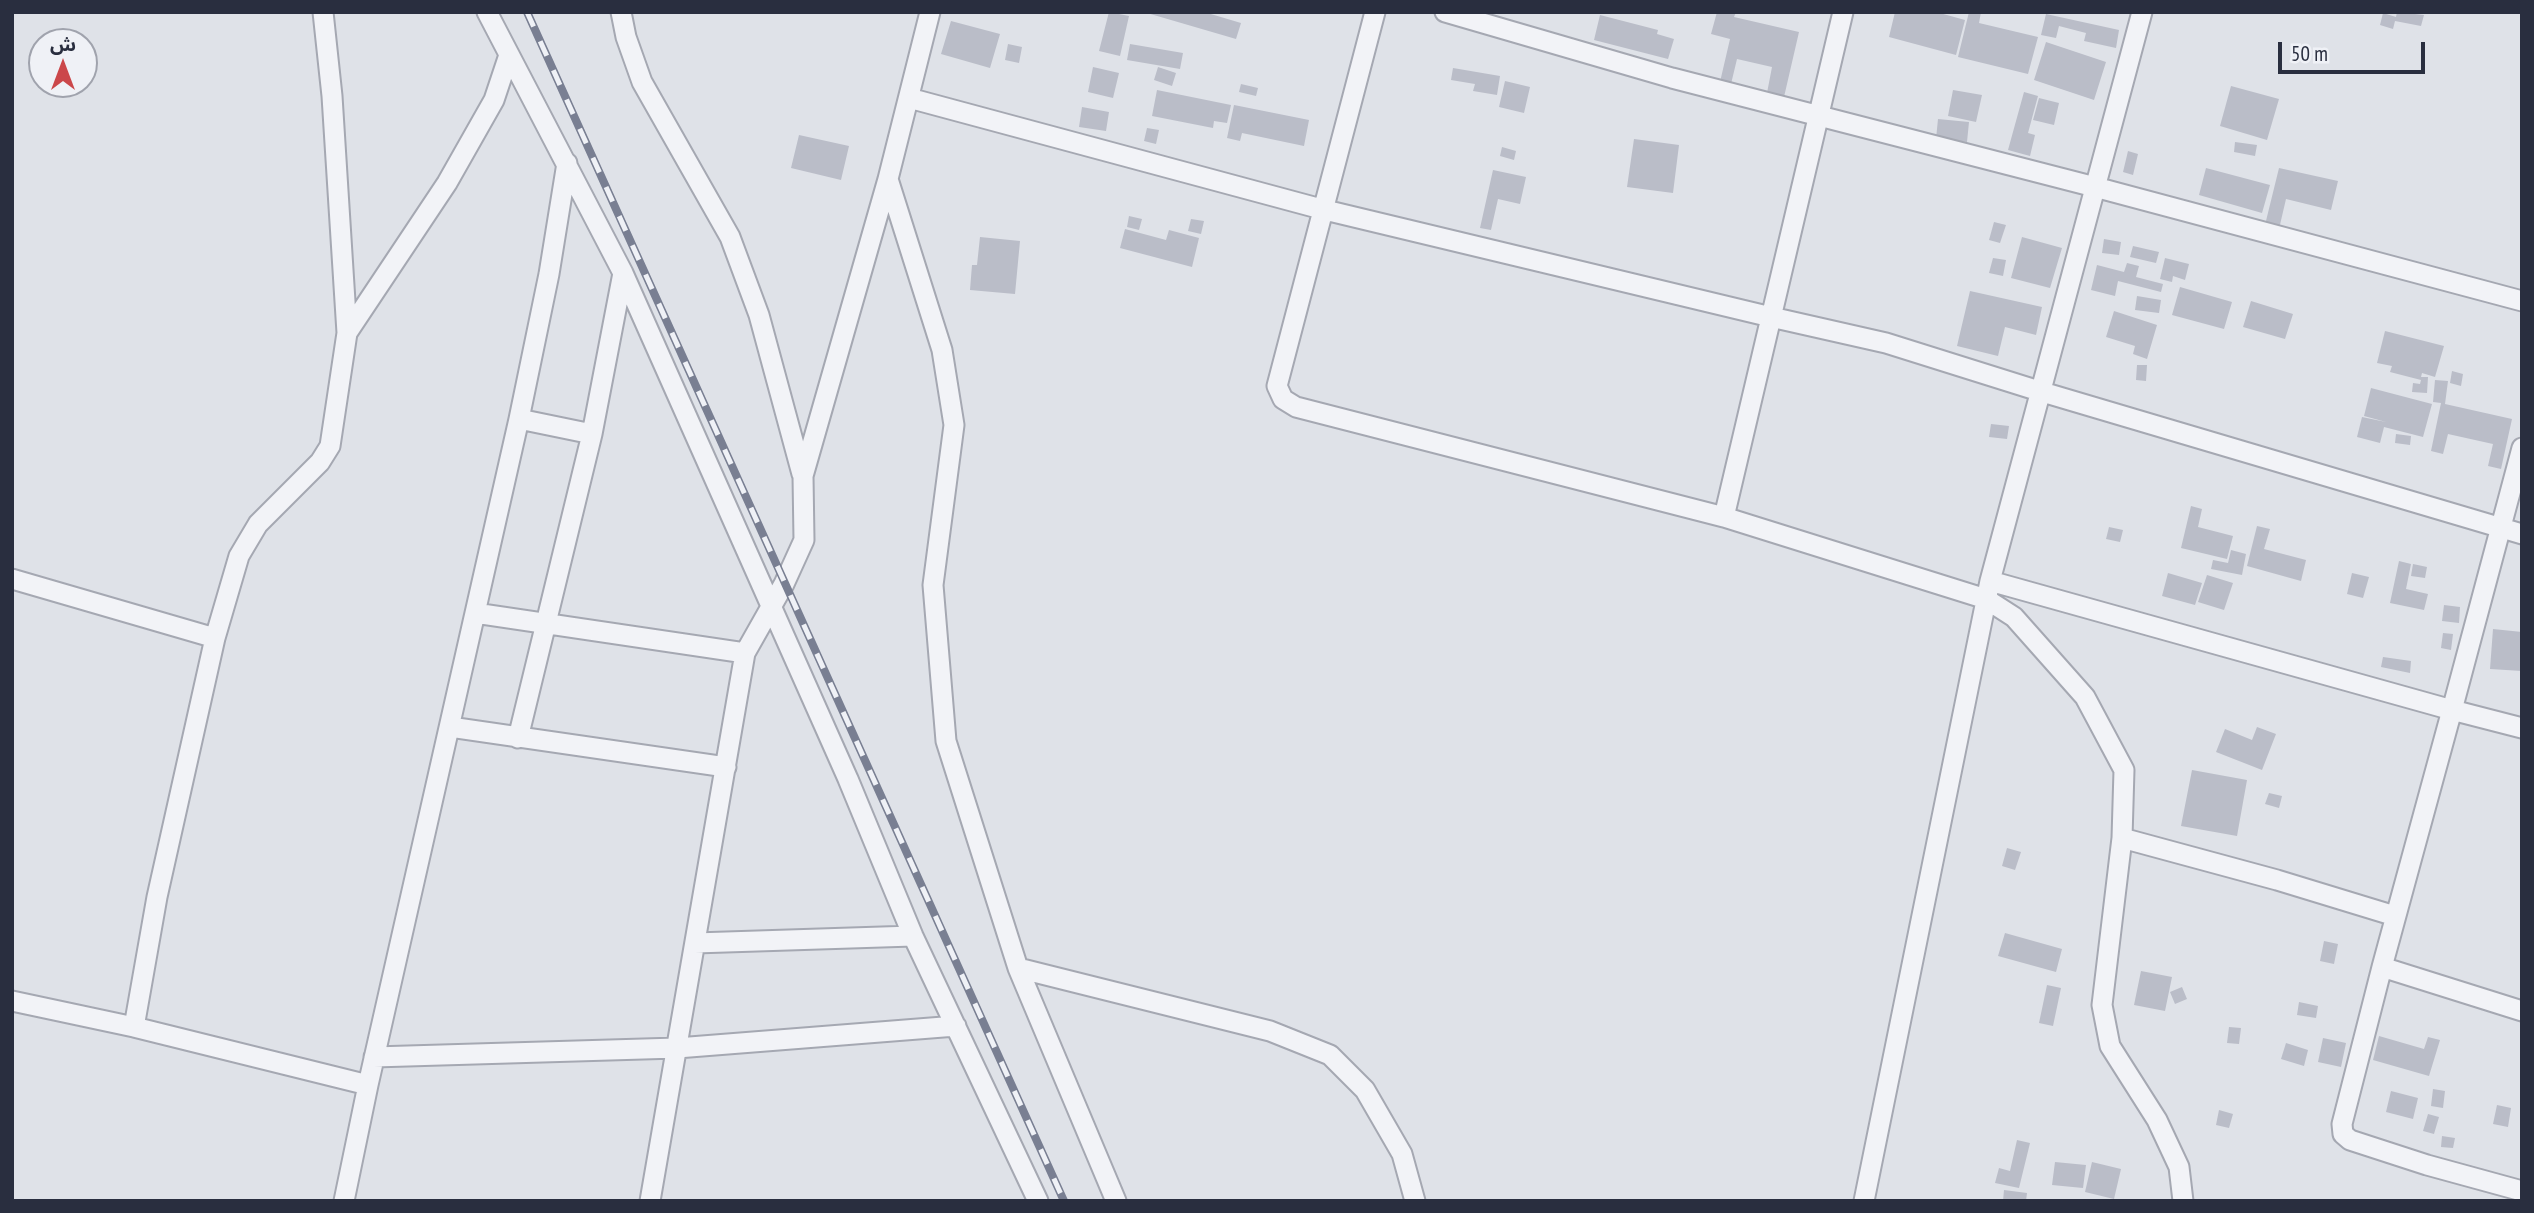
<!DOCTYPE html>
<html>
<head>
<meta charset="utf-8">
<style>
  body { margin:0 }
  #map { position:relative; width:2534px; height:1213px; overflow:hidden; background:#dfe2e8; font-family:"PT Sans Narrow","Noto Sans Arabic",sans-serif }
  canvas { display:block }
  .frame { position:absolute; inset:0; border:14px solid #292e3f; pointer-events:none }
  .north { position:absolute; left:28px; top:28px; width:70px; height:70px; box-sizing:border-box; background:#eff1f6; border:2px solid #a0a3ad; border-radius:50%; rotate:0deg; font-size:19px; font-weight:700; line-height:28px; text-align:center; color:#292e3f }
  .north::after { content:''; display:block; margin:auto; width:24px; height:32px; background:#cb474a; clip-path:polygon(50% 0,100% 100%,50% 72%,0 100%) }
  .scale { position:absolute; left:2278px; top:42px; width:147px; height:32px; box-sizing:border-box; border:4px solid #292e3f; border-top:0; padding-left:9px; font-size:21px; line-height:24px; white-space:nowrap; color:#292e3f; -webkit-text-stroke:5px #eff1f6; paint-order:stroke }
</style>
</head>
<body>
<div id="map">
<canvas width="2534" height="1213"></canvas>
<div class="frame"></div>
<div class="north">ش</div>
<div class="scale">50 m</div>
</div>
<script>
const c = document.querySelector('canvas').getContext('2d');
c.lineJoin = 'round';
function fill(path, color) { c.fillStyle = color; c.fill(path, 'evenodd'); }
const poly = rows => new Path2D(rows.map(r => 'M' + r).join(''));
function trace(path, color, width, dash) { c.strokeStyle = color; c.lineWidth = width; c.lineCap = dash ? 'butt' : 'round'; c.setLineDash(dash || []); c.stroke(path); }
const building = poly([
  [1109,12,1129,16,1120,56,1099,51],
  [1204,12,1241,23,1236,39,1147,13],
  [1717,12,1736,12,1734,17,1799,32,1784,97,1767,93,1772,67,1737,59,1731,84,1720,82,1730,39,1711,34],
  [1895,12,1936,12,1965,20,1956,55,1889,37],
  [1969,12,1981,12,1979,23,2038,37,2028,74,1958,57],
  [2397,12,2424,15,2421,26,2395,21,2393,29,2380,25,2383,13,2396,17],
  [2046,14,2119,30,2116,48,2084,41,2086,33,2059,26,2056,38,2041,35],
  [1600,15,1658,30,1657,34,1674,39,1668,59,1594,40],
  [951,21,1000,34,990,68,941,54],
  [2046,42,2106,62,2094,100,2034,80],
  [1008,44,1022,47,1019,63,1005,60],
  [1130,44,1183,53,1180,69,1127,60],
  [1093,67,1119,73,1113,98,1088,92],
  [1158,67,1176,73,1172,86,1154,80],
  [1453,68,1500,76,1497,95,1473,91,1475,84,1451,80],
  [1505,81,1530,87,1524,113,1499,107],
  [1241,84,1258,88,1256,96,1239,92],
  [2231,86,2279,99,2267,140,2220,126],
  [1157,90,1231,105,1227,123,1214,121,1213,128,1152,116],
  [1953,90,1982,95,1976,122,1948,116],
  [2024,92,2038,96,2028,133,2035,135,2030,156,2008,150],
  [2039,98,2059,103,2054,125,2033,120],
  [1234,105,1309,120,1304,146,1242,133,1240,141,1227,138],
  [1082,107,1109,112,1106,131,1079,127],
  [1938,119,1969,122,1967,142,1936,139],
  [1147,128,1159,130,1156,144,1144,141],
  [799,135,849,146,841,180,791,168],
  [1634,139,1679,145,1673,193,1627,187],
  [2235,142,2257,145,2255,156,2234,152],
  [1502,147,1516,151,1514,160,1500,156],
  [2128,151,2138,154,2133,175,2123,172],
  [2206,168,2270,185,2262,213,2199,195],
  [2279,168,2338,181,2331,210,2286,199,2279,229,2265,225],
  [1493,170,1526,177,1520,204,1498,199,1491,230,1480,228],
  [1129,216,1142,219,1139,230,1127,227],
  [1191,219,1204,221,1201,234,1188,231],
  [1994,222,2006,225,2000,243,1989,240],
  [1125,229,1166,240,1169,230,1199,238,1192,267,1120,248],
  [980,237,1020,241,1015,294,970,290,972,265,977,265],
  [2022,237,2062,248,2050,288,2011,278],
  [2104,239,2121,242,2119,255,2102,253],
  [2133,246,2159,252,2156,263,2130,257],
  [1993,258,2006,260,2003,276,1989,273],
  [2165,258,2189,264,2185,280,2173,276,2172,282,2160,279],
  [2127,263,2139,266,2136,277,2163,284,2161,292,2118,281,2115,296,2091,290,2097,265,2124,272],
  [2180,287,2232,302,2224,329,2172,315],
  [1970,291,2042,307,2036,335,2005,327,1998,356,1957,346],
  [2137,296,2161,300,2159,313,2135,310],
  [2251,301,2293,314,2285,339,2243,327],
  [2114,311,2157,325,2147,359,2133,354,2135,346,2106,337],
  [2385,331,2444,346,2435,377,2422,373,2421,377,2428,377,2427,393,2412,392,2413,383,2420,384,2421,380,2390,372,2392,366,2377,363],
  [2137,365,2147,365,2146,381,2136,380],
  [2452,371,2463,374,2461,386,2450,383],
  [2435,380,2448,381,2445,404,2512,419,2501,469,2488,466,2493,444,2448,434,2443,454,2431,451,2441,403,2433,402],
  [2371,388,2432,404,2423,437,2384,427,2380,443,2357,437,2362,417,2386,422,2364,416],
  [1991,424,2009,426,2007,439,1989,437],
  [2396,434,2411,436,2410,445,2395,443],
  [2191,506,2202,509,2198,527,2233,536,2227,559,2181,548],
  [2257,526,2270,529,2264,549,2306,560,2301,581,2247,566],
  [2109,527,2123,530,2120,542,2106,539],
  [2231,550,2246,554,2242,575,2211,569,2213,560,2228,563],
  [2399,561,2411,564,2406,589,2428,594,2424,610,2390,603],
  [2413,564,2427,567,2425,578,2411,576],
  [2168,573,2202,583,2195,605,2162,596],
  [2352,573,2369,577,2363,598,2347,594],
  [2207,575,2233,583,2224,610,2198,602],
  [2444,605,2460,607,2459,623,2442,621],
  [2493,629,2522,632,2522,671,2490,669],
  [2443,633,2453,634,2451,650,2441,648],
  [2383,657,2411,661,2410,673,2381,667],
  [2257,727,2276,734,2262,770,2216,752,2225,729,2252,740],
  [2192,770,2247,780,2237,836,2181,826],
  [2269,793,2282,796,2279,808,2265,804],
  [2007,848,2021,852,2015,870,2002,866],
  [2005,933,2062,949,2056,972,1998,956],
  [2324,941,2338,944,2334,964,2320,961],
  [2141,971,2172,977,2165,1011,2134,1005],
  [2047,985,2061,988,2053,1026,2039,1023],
  [2182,987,2187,999,2175,1004,2170,992],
  [2299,1002,2318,1006,2316,1018,2297,1015],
  [2229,1027,2241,1028,2239,1044,2227,1043],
  [2379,1036,2424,1049,2428,1037,2440,1040,2429,1076,2373,1060],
  [2323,1038,2346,1043,2341,1067,2318,1062],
  [2286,1043,2308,1050,2304,1066,2281,1059],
  [2433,1089,2445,1091,2443,1108,2431,1106],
  [2391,1091,2418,1098,2413,1119,2386,1112],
  [2497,1105,2511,1108,2508,1127,2493,1124],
  [2219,1110,2233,1114,2229,1128,2216,1125],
  [2428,1114,2439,1117,2434,1134,2423,1131],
  [2442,1136,2455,1138,2453,1148,2441,1147],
  [2017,1140,2030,1143,2019,1188,1995,1183,1999,1168,2010,1171],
  [2055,1162,2086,1165,2083,1188,2052,1185],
  [2092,1162,2121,1169,2114,1199,2085,1192],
  [2004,1190,2027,1193,2026,1201,2003,1201]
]);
const street = poly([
  [487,12,623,273,848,779,913,936,1038,1201],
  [621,12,626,37,642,82,730,237,759,315,802,474],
  [930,12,888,179,942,350,954,425,933,585,946,741,1018,968,1116,1201],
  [1375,12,1277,386,1283,399,1296,407,1724,517],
  [1445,12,1672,78,2095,187,2522,301],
  [1843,12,1724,517,1986,599,2014,617,2085,697,2124,770,2122,838,2102,1005,2110,1046,2157,1120,2179,1167,2183,1201],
  [909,98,1325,210,1771,317,1886,343,2039,391,2522,534],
  [347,333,447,183,494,100,509,55],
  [519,419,592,434],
  [12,579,215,638],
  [1990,581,2452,710,2522,448],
  [475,613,745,653],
  [450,727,726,767],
  [2522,728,2452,710,2382,967,2522,1011],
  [518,738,592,434,623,273],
  [2122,838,2277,880,2395,916],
  [695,943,913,936],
  [2382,967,2342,1124,2343,1134,2350,1140,2427,1165,2522,1191],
  [1018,968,1270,1031,1330,1055,1365,1090,1402,1154,1415,1201],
  [12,1001,134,1027,368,1085],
  [134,1027,157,897,215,638,239,556,258,524,320,462,330,446,347,333,332,96,323,12],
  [374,1057,677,1048,956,1026],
  [344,1201,368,1085,519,419,549,274,567,163],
  [650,1201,745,653,784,584,804,540,803,476,888,179],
  [1864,1201,1990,581,2142,12]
]);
const rail = poly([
  [527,12,1064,1201]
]);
fill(building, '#babdc8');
trace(street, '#a5a8b2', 23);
trace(street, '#f2f3f7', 19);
trace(rail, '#797f92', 8);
trace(rail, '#eff1f6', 5, [16]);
</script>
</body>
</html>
